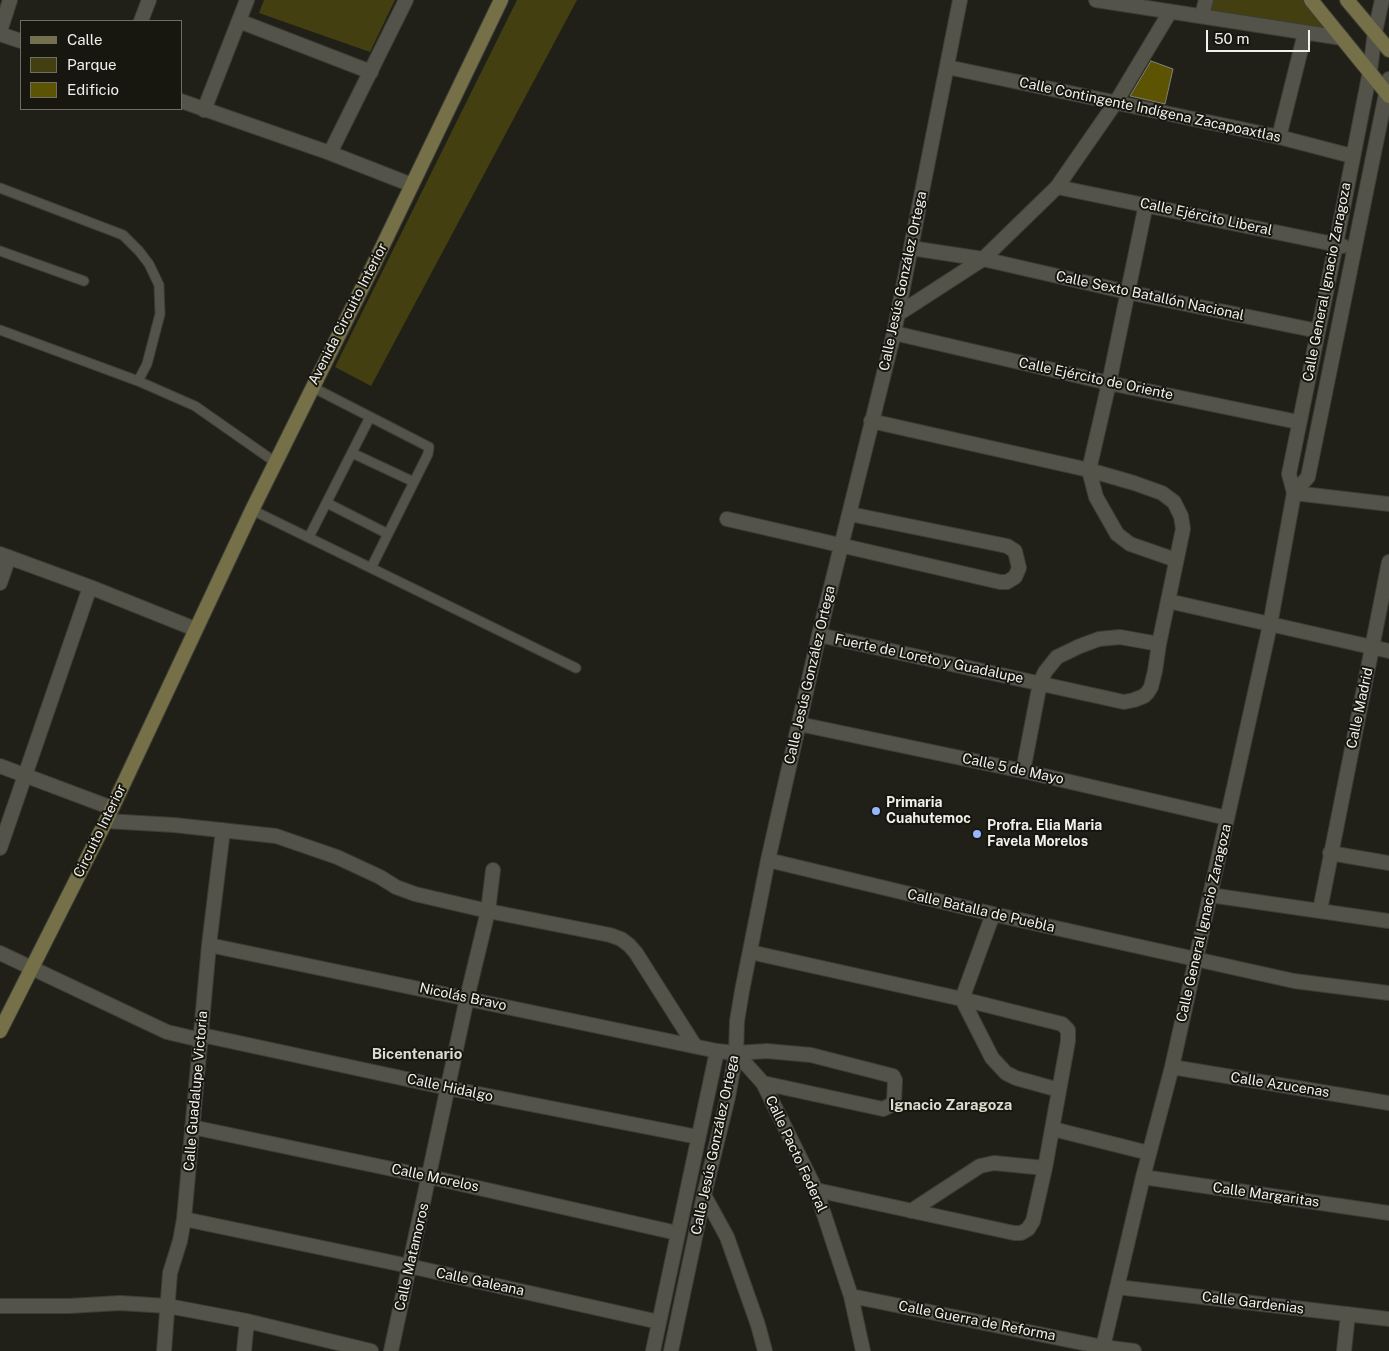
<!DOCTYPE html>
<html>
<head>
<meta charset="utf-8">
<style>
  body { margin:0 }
  #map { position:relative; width:1389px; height:1351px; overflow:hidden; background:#212018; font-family:"Public Sans",sans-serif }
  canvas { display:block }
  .legend { position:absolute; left:20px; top:20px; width:162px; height:90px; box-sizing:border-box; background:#17170f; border:1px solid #6e6e67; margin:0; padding:6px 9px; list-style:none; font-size:15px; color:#f1f0eb }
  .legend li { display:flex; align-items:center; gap:10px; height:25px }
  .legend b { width:25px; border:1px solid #6e6e67 }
  .scale { position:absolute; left:1206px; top:30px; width:104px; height:22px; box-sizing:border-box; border:2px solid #f1f0eb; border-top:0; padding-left:6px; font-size:15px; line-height:18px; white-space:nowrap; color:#f1f0eb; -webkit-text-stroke:4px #17170f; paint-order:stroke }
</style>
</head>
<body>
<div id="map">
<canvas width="1389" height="1351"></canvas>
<ul class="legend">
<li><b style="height:6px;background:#757047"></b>Calle</li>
<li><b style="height:14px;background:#433f11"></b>Parque</li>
<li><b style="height:14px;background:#5c5402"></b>Edificio</li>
</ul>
<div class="scale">50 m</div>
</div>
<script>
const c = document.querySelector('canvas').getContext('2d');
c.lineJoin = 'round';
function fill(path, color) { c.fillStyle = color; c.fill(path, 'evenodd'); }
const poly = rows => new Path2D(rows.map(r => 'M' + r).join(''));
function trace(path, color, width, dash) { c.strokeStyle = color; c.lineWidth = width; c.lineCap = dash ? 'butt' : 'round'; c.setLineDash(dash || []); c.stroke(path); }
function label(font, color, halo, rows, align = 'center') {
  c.font = font + ' "Public Sans",sans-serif'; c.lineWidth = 4; c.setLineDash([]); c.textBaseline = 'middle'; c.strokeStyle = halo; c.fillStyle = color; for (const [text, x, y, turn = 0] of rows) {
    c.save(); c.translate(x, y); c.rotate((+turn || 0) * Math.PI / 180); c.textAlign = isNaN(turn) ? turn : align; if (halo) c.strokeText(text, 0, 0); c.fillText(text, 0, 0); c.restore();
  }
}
const green = poly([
  [264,0,395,0,370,52,259,13],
  [517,0,577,0,371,386,335,367],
  [1212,0,1303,0,1327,29,1210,11]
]);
const building = poly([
  [1151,61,1173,69,1165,104,1130,96,1151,61]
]);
const service = poly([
  [0,188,123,235,139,251,149,264,159,285,160,314,147,364,138,381],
  [0,251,84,281],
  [0,330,138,381,195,406,275,462],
  [312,387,429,447,428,454,371,568],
  [352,453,414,482],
  [327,503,388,534],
  [252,510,576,668],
  [309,537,370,417]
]);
const minor = poly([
  [1096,0,1342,38],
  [1202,15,1206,0],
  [141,21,149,0],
  [239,21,371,72],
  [0,31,10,0],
  [0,34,21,41],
  [947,67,1279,137,1352,156],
  [181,101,330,153,412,185],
  [204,110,247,0],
  [1279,137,1305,33],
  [330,153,406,0],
  [1057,187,1343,246],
  [1146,204,1109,383,1089,470,1096,497,1117,534,1130,544,1176,560],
  [911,248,983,259,1127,292,1318,331],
  [898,314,983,259,1057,187,1116,102,1170,12],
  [894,333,1109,383,1298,422],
  [1294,493,1308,477,1389,79],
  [1294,493,1389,504],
  [727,519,1000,582,1007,582,1015,577,1019,568,1015,551,1007,546,850,514],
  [0,554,90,587,195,629],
  [0,583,9,557],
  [1168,601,1389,651],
  [819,635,1124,702,1134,700,1144,696,1148,692,1151,687,1155,671,1159,644,1183,529,1181,516,1174,502,1162,493,1134,483,1089,470,871,421],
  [799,724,1023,771,1227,818],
  [0,766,112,808],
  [1023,771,1040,683,1045,672,1057,657,1080,646,1099,639,1120,637,1159,644],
  [106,821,174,825,276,836,337,857,380,877,396,887,415,894,488,911,610,935,621,939,629,945,636,953,695,1046],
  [0,848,90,587],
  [1330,853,1389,863],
  [768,860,993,914,1294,981,1389,993],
  [1210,895,1389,921],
  [1320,910,1389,562],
  [993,914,962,999,992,1058,1006,1073,1016,1078,1059,1090],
  [209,945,717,1051,736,1053,767,1051,811,1055,893,1076,895,1080,894,1101,891,1105,883,1109,763,1083],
  [750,952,962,999,1062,1024,1068,1030,1068,1041,1045,1168,1033,1221,1028,1229,1021,1233,1014,1233,816,1190],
  [0,953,167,1032,201,1040],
  [202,1035,448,1088,698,1137],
  [736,1053,763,1083,816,1190,851,1296,863,1351],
  [1172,1067,1389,1103],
  [192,1127,430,1177,677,1233],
  [1053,1129,1149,1153],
  [1143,1177,1389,1213],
  [704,1195,727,1237,758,1325,765,1351],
  [911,1211,980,1166,994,1163,1045,1168],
  [184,1219,409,1266,659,1322],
  [1117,1287,1389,1319],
  [851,1296,1103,1347,1134,1351],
  [0,1306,69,1306,120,1303,168,1306,247,1321,371,1351],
  [164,1351,170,1273,180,1241,184,1219,209,945,223,830],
  [244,1351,247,1321],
  [391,1351,467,998,488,911,493,870],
  [653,1351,717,1051],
  [671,1351,704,1195,728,1097,736,1053,737,1021,742,991,768,860,819,635,894,333,960,0],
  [1102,1351,1143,1177,1172,1067,1270,625,1294,493,1289,474,1336,244,1370,71,1375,32,1382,0],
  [1344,1351,1348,1314]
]);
const secondary = poly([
  [1311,0,1389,96],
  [1347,0,1389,50],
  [0,1031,106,821,252,510,372,268,501,0]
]);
const markers = [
  [876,811,5,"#94b7fd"],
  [977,834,5,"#94b7fd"]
];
const streetNames = [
  ["Calle Contingente Indígena Zacapoaxtlas",1150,110,12],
  ["Calle Ejército Liberal",1206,217,12],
  ["Calle Jesús González Ortega",903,281,-78],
  ["Calle General Ignacio Zaragoza",1327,282,-79],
  ["Calle Sexto Batallón Nacional",1150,296,12],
  ["Avenida Circuito Interior",348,314,-63],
  ["Calle Ejército de Oriente",1096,379,12],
  ["Fuerte de Loreto y Guadalupe",929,659,12],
  ["Calle Jesús González Ortega",810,675,-77],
  ["Calle Madrid",1360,708,-78],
  ["Calle 5 de Mayo",1013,769,12],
  ["Circuito Interior",100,831,-64],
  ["Calle Batalla de Puebla",981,911,13],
  ["Calle General Ignacio Zaragoza",1204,923,-77],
  ["Nicolás Bravo",463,997,12],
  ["Calle Azucenas",1280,1085,9],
  ["Calle Hidalgo",450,1088,12],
  ["Calle Guadalupe Victoria",196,1091,-85],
  ["Calle Jesús González Ortega",715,1145,-78],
  ["Calle Pacto Federal",796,1154,65],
  ["Calle Morelos",435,1178,12],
  ["Calle Margaritas",1266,1195,8],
  ["Calle Matamoros",412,1257,-77],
  ["Calle Galeana",480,1282,12],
  ["Calle Gardenias",1253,1303,7],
  ["Calle Guerra de Reforma",977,1321,11]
];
const poiNames = [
  ["Primaria",886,803],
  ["Cuahutemoc",886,819],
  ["Profra. Elia Maria",987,826],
  ["Favela Morelos",987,842]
];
const neighbourhoodNames = [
  ["Bicentenario",417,1054],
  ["Ignacio Zaragoza",951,1105]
];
fill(green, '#433f11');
fill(building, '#5c5402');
trace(building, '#828177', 1);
trace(service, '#3d3d37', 11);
trace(minor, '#3d3d37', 16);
trace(secondary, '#3d3d37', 16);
trace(service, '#54534a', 9);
trace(minor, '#54534a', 14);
trace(secondary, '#757047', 14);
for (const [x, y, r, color] of markers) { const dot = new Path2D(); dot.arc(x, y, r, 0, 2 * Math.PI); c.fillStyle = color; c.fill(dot); trace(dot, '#17170f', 2); }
label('14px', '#f1f0eb', '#17170f', streetNames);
label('bold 14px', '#f1f0eb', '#17170f', poiNames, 'left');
label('bold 15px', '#dcdbd0', '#17170f', neighbourhoodNames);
</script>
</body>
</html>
